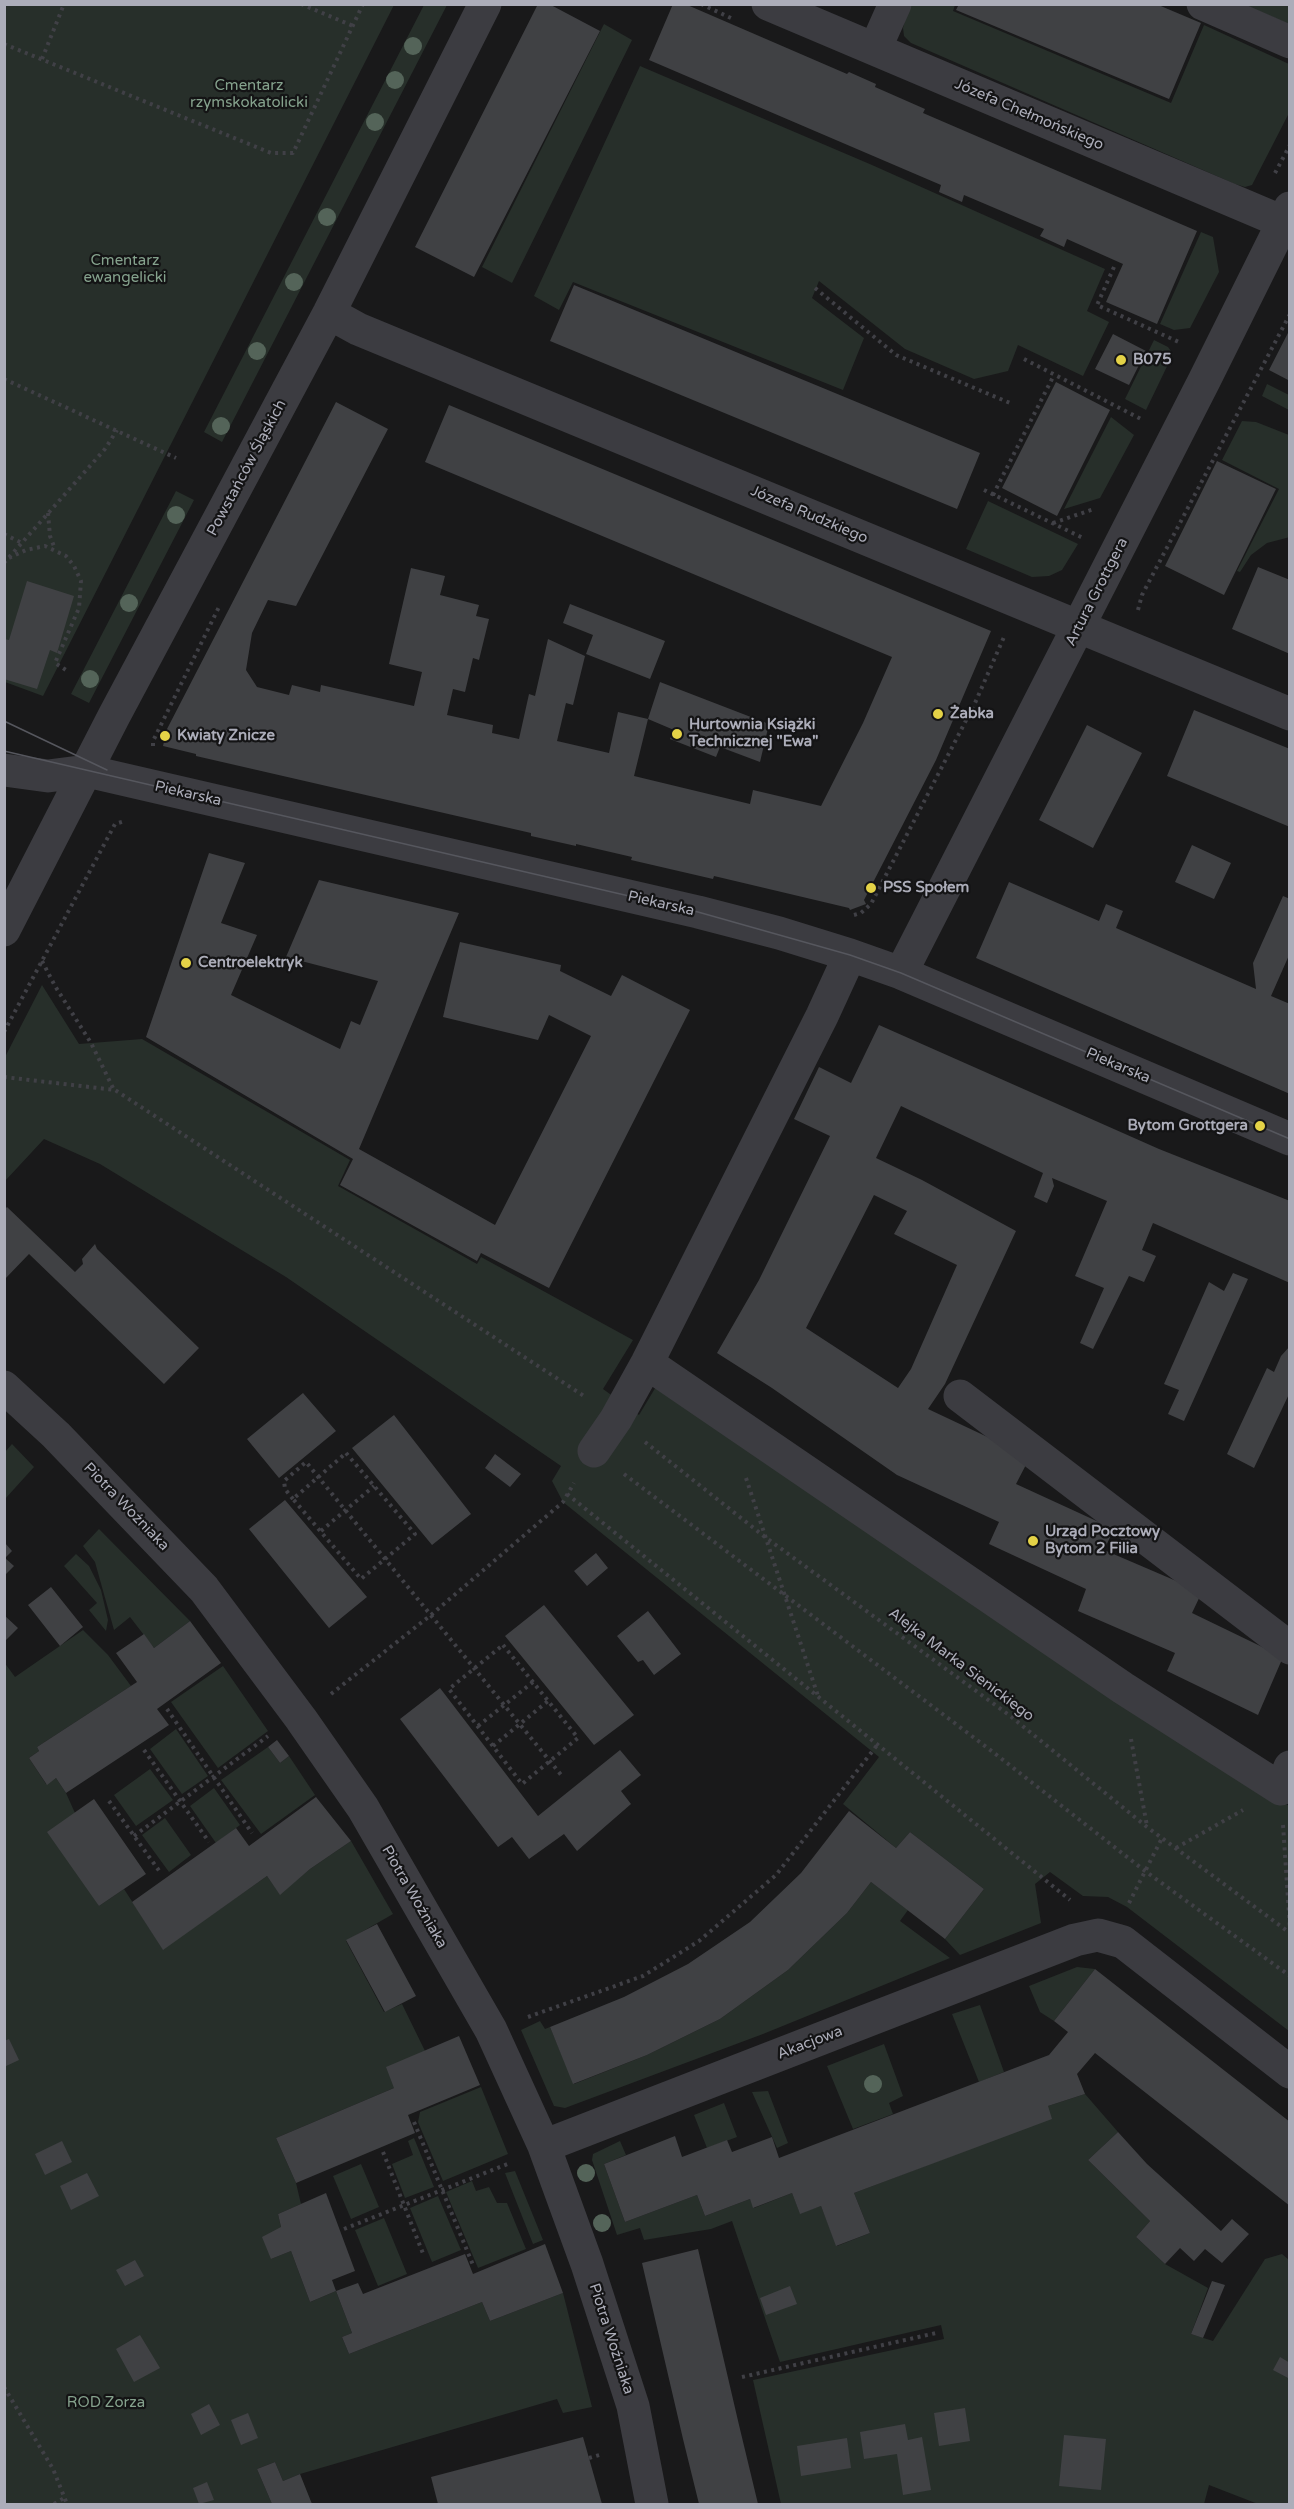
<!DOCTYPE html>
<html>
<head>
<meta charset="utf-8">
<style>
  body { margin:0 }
  #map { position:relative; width:1294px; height:2509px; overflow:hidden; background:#19191a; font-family:"Varela Round",sans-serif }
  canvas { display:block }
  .frame { position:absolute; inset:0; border:6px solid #acadb9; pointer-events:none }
</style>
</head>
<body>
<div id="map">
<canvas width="1294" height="2509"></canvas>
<div class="frame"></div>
</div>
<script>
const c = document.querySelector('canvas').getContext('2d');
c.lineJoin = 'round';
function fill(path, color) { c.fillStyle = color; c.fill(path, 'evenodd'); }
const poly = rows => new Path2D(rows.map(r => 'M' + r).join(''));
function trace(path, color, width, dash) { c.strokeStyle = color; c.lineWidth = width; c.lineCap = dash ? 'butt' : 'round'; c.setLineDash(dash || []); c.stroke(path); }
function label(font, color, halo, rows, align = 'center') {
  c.font = font + ' "Varela Round",sans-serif'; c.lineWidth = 4.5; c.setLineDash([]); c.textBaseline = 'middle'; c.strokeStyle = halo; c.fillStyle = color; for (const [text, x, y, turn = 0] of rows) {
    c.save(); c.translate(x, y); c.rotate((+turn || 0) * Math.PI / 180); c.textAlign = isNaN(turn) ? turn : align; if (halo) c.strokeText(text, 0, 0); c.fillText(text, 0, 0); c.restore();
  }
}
const green = poly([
  [5,5,394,5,43,696,5,682],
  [424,5,447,5,222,442,204,432],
  [909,5,955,5,953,11,1171,103,1204,25,1289,64,1289,113,1252,185,1245,187,1235,184,911,43,904,36,903,28],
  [1245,5,1289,5,1289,24],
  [604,24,632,40,512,283,482,267],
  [640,66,872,165,1105,269,1087,311,1109,322,1083,376,1018,345,1008,371,974,379,905,349,819,281,812,298,864,338,843,390,573,282,559,310,534,296],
  [1201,232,1213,237,1219,272,1190,328,1174,330,1160,324],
  [1154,340,1168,347,1173,354,1146,410,1125,399],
  [1267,384,1289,395,1289,410,1262,396],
  [1111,417,1134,435,1100,498,1064,509],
  [1242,421,1256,422,1289,435,1290,537,1267,543,1251,555,1240,572,1237,571,1279,489,1222,460],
  [176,491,194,500,89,703,71,694],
  [988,501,1078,544,1062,570,1049,576,1032,577,966,549],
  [42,985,79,1044,142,1039,350,1160,338,1186,477,1264,481,1257,633,1340,603,1389,639,1415,657,1385,1289,1806,1289,2031,1127,1907,1108,1897,1083,1896,1050,1872,1035,1884,1041,1923,960,1955,945,1939,984,1889,910,1832,896,1848,843,1804,879,1757,563,1502,552,1481,561,1466,286,1277,100,1164,44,1139,5,1181,4,1059],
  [12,1444,34,1467,5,1499,5,1452],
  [99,1529,190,1621,154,1648,130,1617,114,1630,95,1562,83,1546],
  [76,1554,89,1566,101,1590,108,1620,106,1631,89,1610,97,1603,64,1566],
  [83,1630,108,1655,131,1686,37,1747,39,1751,29,1758,46,1784,56,1778,66,1793,75,1813,99,1906,124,1889,163,1949,267,1876,280,1894,310,1869,351,1841,393,1914,346,1941,384,2012,402,2004,425,2051,394,2088,276,2138,296,2183,301,2204,278,2214,281,2227,271,2259,291,2251,310,2302,336,2291,352,2333,342,2337,349,2354,482,2302,490,2321,563,2293,592,2407,563,2413,557,2399,300,2474,283,2481,275,2462,257,2469,272,2504,5,2504,4,1662,15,1677],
  [223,1666,268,1731,218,1768,171,1702],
  [176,1729,208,1776,182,1794,150,1749],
  [268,1747,280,1763,289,1756,315,1795,261,1834,221,1780],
  [150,1769,173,1800,136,1826,114,1795],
  [214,1788,240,1825,216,1843,190,1806],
  [165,1818,191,1855,169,1872,142,1835],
  [871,1882,908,1910,900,1921,950,1958,763,2034,565,2108,554,2106,521,2030,540,2021,545,2029,550,2027,574,2084,647,2055,720,2019,788,1970,847,1913],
  [1077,1967,1095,1969,1054,2021,1040,2012,1029,1986],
  [980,2005,1004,2072,979,2082,952,2014],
  [884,2044,903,2096,889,2103,893,2114,853,2129,827,2066],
  [481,2087,508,2154,443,2181,418,2122,420,2112],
  [768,2091,788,2143,777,2148,752,2092],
  [1085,2094,1118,2132,1088,2160,1150,2221,1136,2237,1165,2264,1208,2288,1191,2334,1213,2341,1265,2259,1282,2254,1289,2260,1289,2504,1258,2504,1209,2485,1204,2504,781,2504,753,2380,944,2339,941,2325,780,2362,732,2221,711,2229,644,2240,640,2228,617,2235,592,2160,593,2154,620,2141,626,2155,604,2164,625,2222,697,2195,705,2216,750,2199,754,2208,792,2193,800,2213,821,2206,837,2246,870,2233,854,2193,1009,2134,1048,2106],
  [724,2103,737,2137,707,2148,694,2115],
  [414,2138,434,2187,405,2198,392,2164,413,2155,408,2141],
  [361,2164,379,2207,351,2219,333,2176],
  [515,2171,543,2240,533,2244,505,2173],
  [472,2181,476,2191,489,2187,497,2203,507,2203,526,2249,478,2268,446,2192],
  [438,2196,461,2250,432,2262,410,2208],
  [384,2218,407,2274,378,2286,355,2230]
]);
const building = poly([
  [538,4,549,4,600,31,474,277,415,247],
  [673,4,685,4,847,74,849,72,876,84,875,87,925,109,923,113,1197,231,1157,324,1106,302,1123,264,1067,239,1064,247,1040,236,1044,229,964,195,962,202,939,192,941,185,649,60],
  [959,4,1156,4,1201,23,1169,99,956,10],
  [574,285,980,453,957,509,550,341],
  [1290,329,1290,381,1269,370],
  [1113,334,1146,351,1129,385,1095,369],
  [1056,382,1110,410,1057,516,1002,488],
  [336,402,388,429,296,606,268,600,252,633,246,670,257,687,289,695,292,685,320,692,321,685,414,706,422,672,389,664,411,568,445,576,440,595,479,605,476,616,489,619,479,660,473,658,465,692,453,689,447,715,493,725,492,733,519,739,529,694,535,696,548,639,585,656,573,705,566,703,557,741,609,753,618,712,648,719,660,682,769,724,760,762,720,747,716,757,670,739,674,730,648,719,634,776,750,804,753,790,821,806,863,723,892,657,425,462,449,405,991,631,936,760,864,900,866,904,850,910,849,908,714,876,713,879,631,860,632,857,576,844,576,846,531,836,531,833,196,756,196,754,163,746,167,729],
  [1217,461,1276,489,1224,595,1165,566],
  [1258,567,1290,580,1290,654,1232,629],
  [27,581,74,596,57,653,50,650,37,689,4,679,4,639,9,640],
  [570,604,665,641,650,679,586,654,593,635,563,623],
  [1194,710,1290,749,1290,827,1167,776],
  [1087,725,1142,753,1093,848,1039,820],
  [1192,845,1231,863,1214,899,1175,882],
  [209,853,245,863,221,923,257,935,231,995,340,1049,351,1021,360,1025,378,981,286,957,319,880,459,913,359,1149,495,1225,591,1036,549,1015,538,1040,443,1017,460,942,561,965,560,971,611,996,622,975,690,1010,549,1288,481,1253,477,1261,340,1185,353,1159,146,1037],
  [1009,882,1099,921,1106,904,1123,911,1116,928,1256,989,1253,963,1283,896,1290,899,1290,953,1271,996,1290,1004,1290,1094,976,958],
  [879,1025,1159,1149,1290,1201,1290,1283,1153,1223,1142,1250,1156,1256,1144,1282,1129,1276,1093,1349,1080,1343,1104,1288,1075,1276,1107,1201,1052,1178,1054,1186,1047,1203,1034,1197,1043,1173,901,1106,876,1158,922,1180,1016,1231,945,1384,928,1409,1030,1457,1016,1484,1114,1529,1104,1550,1202,1592,1192,1613,1283,1657,1258,1715,1167,1671,1175,1653,1078,1611,1086,1589,989,1544,999,1522,897,1475,772,1388,717,1353,759,1280,830,1136,794,1119,819,1067,851,1083],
  [874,1195,907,1211,894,1234,957,1265,911,1369,898,1388,806,1328],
  [7,1207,75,1272,83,1264,82,1259,95,1244,97,1249,199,1348,164,1384,29,1254,4,1280,4,1210],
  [1233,1273,1248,1279,1184,1421,1168,1414,1179,1390,1164,1384,1209,1282,1224,1291],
  [1290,1346,1290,1392,1254,1468,1227,1454,1267,1368,1274,1372,1281,1356],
  [303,1393,336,1431,279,1478,247,1439],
  [394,1415,471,1514,432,1545,352,1448],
  [495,1454,521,1474,510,1487,485,1468],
  [285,1500,367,1597,329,1628,249,1529],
  [5,1543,12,1551,5,1558,14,1566,4,1576],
  [596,1553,608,1568,587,1586,574,1571],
  [51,1587,83,1627,60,1646,28,1605],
  [544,1605,634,1715,594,1745,505,1636],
  [648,1611,681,1654,654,1675,643,1660,638,1662,617,1636],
  [4,1615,18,1628,4,1642],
  [190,1621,221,1663,157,1709,169,1725,66,1793,56,1778,47,1785,29,1758,39,1751,37,1747,137,1682,116,1653,144,1634,154,1648],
  [440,1688,538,1816,620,1750,641,1775,621,1791,631,1804,577,1851,564,1834,529,1859,512,1837,498,1847,400,1719],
  [277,1740,289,1756,280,1763,268,1747],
  [316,1797,351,1841,310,1869,280,1895,267,1876,163,1950,132,1902,236,1828,249,1846],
  [94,1799,146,1874,99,1906,47,1832],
  [849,1811,896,1848,910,1832,984,1889,945,1939,871,1882,847,1913,788,1970,720,2019,647,2055,573,2084,550,2027,624,1997,688,1964,750,1922,801,1873],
  [377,1924,416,1996,385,2012,346,1940],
  [1095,1969,1290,2122,1290,2206,1095,2053,1077,2074,1085,2094,1048,2106,1052,2119,854,2193,870,2233,836,2246,821,2206,800,2214,792,2193,753,2208,750,2199,705,2216,697,2195,625,2222,604,2164,675,2136,682,2157,727,2140,732,2152,772,2137,779,2158,1049,2055,1068,2032,1054,2021],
  [459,2036,480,2085,408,2115,415,2133,296,2183,276,2138,394,2088,386,2067],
  [9,2039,19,2060,4,2067,4,2041],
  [1118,2132,1147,2164,1221,2231,1232,2219,1249,2234,1222,2263,1205,2249,1194,2261,1180,2248,1165,2264,1136,2237,1150,2221,1088,2160],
  [62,2141,72,2162,45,2175,35,2154],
  [87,2173,99,2196,71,2210,60,2186],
  [326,2193,355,2271,332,2280,336,2291,310,2302,291,2251,271,2259,262,2237,281,2227,278,2214],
  [545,2244,563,2293,490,2321,482,2302,349,2354,342,2337,352,2333,336,2291,358,2283,363,2294,465,2254,473,2274],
  [698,2249,739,2425,758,2504,699,2504,683,2439,642,2263],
  [135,2260,144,2276,125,2286,116,2270],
  [1212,2281,1225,2285,1203,2338,1191,2334],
  [790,2286,797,2304,766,2315,760,2298],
  [140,2335,160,2368,134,2382,116,2349],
  [1280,2357,1290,2363,1290,2379,1273,2370],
  [209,2404,220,2425,201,2435,191,2414],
  [965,2408,970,2441,939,2446,934,2413],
  [248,2413,258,2438,241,2445,231,2420],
  [905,2424,908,2440,922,2437,931,2490,903,2495,897,2454,864,2459,860,2432],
  [1064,2435,1106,2439,1101,2490,1059,2486],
  [583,2437,602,2504,438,2504,431,2477],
  [847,2438,851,2468,801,2476,797,2446],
  [275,2462,283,2481,300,2474,312,2504,272,2504,257,2469],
  [207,2482,214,2500,199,2504,193,2488]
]);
const path = poly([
  [301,4,353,26],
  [701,4,733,19],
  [4,44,271,153,293,153,363,4],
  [42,59,64,4],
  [1275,173,1290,145],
  [1114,267,1097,305,1181,343],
  [815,288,896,355,1010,403],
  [1024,359,1141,419],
  [4,379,176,458],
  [984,490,1083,538],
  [993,495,1054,375],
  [48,513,50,536,55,549],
  [1053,523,1094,509],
  [4,534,22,543],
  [9,558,26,550,45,546,66,556,74,566,81,581,79,608,55,663,66,670],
  [4,563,105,449,117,430],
  [1138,610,1142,595,1290,314],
  [153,746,153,741,220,605],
  [854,915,861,913,871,904,975,703,1004,637],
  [42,961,55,986,91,1043,114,1090],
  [4,1032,115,824,125,821],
  [4,1077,115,1090,584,1396],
  [645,1442,765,1537,1009,1715,1147,1827,1290,1933],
  [346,1453,415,1534,361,1579,293,1499,346,1453],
  [624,1474,989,1749,1145,1871,1290,1976],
  [746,1478,818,1696],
  [567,1494,1070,1900],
  [293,1499,285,1489,284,1481,306,1462,562,1776],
  [321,1531,374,1486],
  [503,1645,578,1738,522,1784,449,1689,503,1645],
  [331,1694,431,1615,563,1502,574,1483],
  [167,1709,252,1833],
  [478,1726,533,1682],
  [1131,1739,1147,1826],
  [493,1746,548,1701],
  [144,1750,209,1842],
  [109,1801,160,1872],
  [1283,1825,1290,1929],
  [134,1836,268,1736],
  [1176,1848,1243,1810],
  [1129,1903,1162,1838],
  [528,2017,643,1976,699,1941,776,1875,878,1744],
  [414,2122,473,2265],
  [383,2152,424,2256],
  [344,2229,510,2163],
  [742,2377,936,2333],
  [4,2387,53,2469,67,2504],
  [589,2458,603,2454],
  [54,2504,64,2498]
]);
const minor = poly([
  [768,4,1290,225],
  [1203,4,1290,42],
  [875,49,895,4],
  [329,313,358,329,1290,714],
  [4,770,48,776,87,771,698,912,779,933,850,955,901,973,1290,1139],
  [4,930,114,716,329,313,485,4],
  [901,973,1204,381,1290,208],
  [647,1363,1123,1688,1281,1789,1290,1767],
  [4,1387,56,1435,204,1589,301,1719,363,1808,491,2030,544,2146,587,2264,633,2406,652,2504],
  [960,1396,1290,1648],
  [594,1451,616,1419,647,1363,822,1016,850,955],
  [544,2146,1075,1940,1098,1935,1123,1942,1290,2072]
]);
const tram = poly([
  [4,721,107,770],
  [4,751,698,912,850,955,901,973,1290,1139]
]);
const trees = [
  [413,46],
  [395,80],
  [375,122],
  [327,217],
  [294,282],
  [257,351],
  [221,426],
  [176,515],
  [129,603],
  [90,679],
  [873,2084],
  [586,2173],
  [602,2223]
];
const markers = [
  [1121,360,6,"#e4d247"],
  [938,714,6,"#e4d247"],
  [677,734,6,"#e4d247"],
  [165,736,6,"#e4d247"],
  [871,888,6,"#e4d247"],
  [186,963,6,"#e4d247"],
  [1260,1126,6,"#e4d247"],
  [1033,1541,6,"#e4d247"]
];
const parkNames = [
  ["Cmentarz",249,86],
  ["rzymskokatolicki",249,103],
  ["Cmentarz",125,261],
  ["ewangelicki",125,278],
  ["ROD Zorza",106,2403]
];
const streetNames = [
  ["Józefa Chełmońskiego",1029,115,23],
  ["Powstańców Śląskich",247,468,-62],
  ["Józefa Rudzkiego",809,515,23],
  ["Artura Grottgera",1097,592,-63],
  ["Piekarska",188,794,13],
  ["Piekarska",661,904,13],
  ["Piekarska",1118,1066,23],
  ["Piotra Woźniaka",126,1507,46],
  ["Alejka Marka Sienickiego",961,1665,37],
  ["Piotra Woźniaka",414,1897,60],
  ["Akacjowa",810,2043,-21],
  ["Piotra Woźniaka",611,2339,72]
];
const poiNames = [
  ["B075",1133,360],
  ["Żabka",950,714],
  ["Hurtownia Książki",689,725],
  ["Technicznej \"Ewa\"",689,742],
  ["Kwiaty Znicze",177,736],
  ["PSS Społem",883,888],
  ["Centroelektryk",198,963],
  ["Bytom Grottgera",1248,1126,"right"],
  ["Urząd Pocztowy",1045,1532],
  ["Bytom 2 Filia",1045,1549]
];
fill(green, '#272f2a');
fill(building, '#404144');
trace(path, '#404046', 4, [3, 4.5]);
trace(minor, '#3c3c41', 33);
trace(tram, '#56575e', 1.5);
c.fillStyle = '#546459';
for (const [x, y] of trees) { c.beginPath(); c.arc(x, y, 9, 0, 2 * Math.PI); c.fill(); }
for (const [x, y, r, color] of markers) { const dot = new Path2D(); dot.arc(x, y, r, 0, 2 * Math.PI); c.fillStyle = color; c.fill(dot); trace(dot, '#141415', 2); }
label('15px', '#85a28d', '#141415', parkNames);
label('15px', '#acadb9', '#141415', streetNames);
label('bold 15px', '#acadb9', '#141415', poiNames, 'left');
</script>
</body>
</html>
